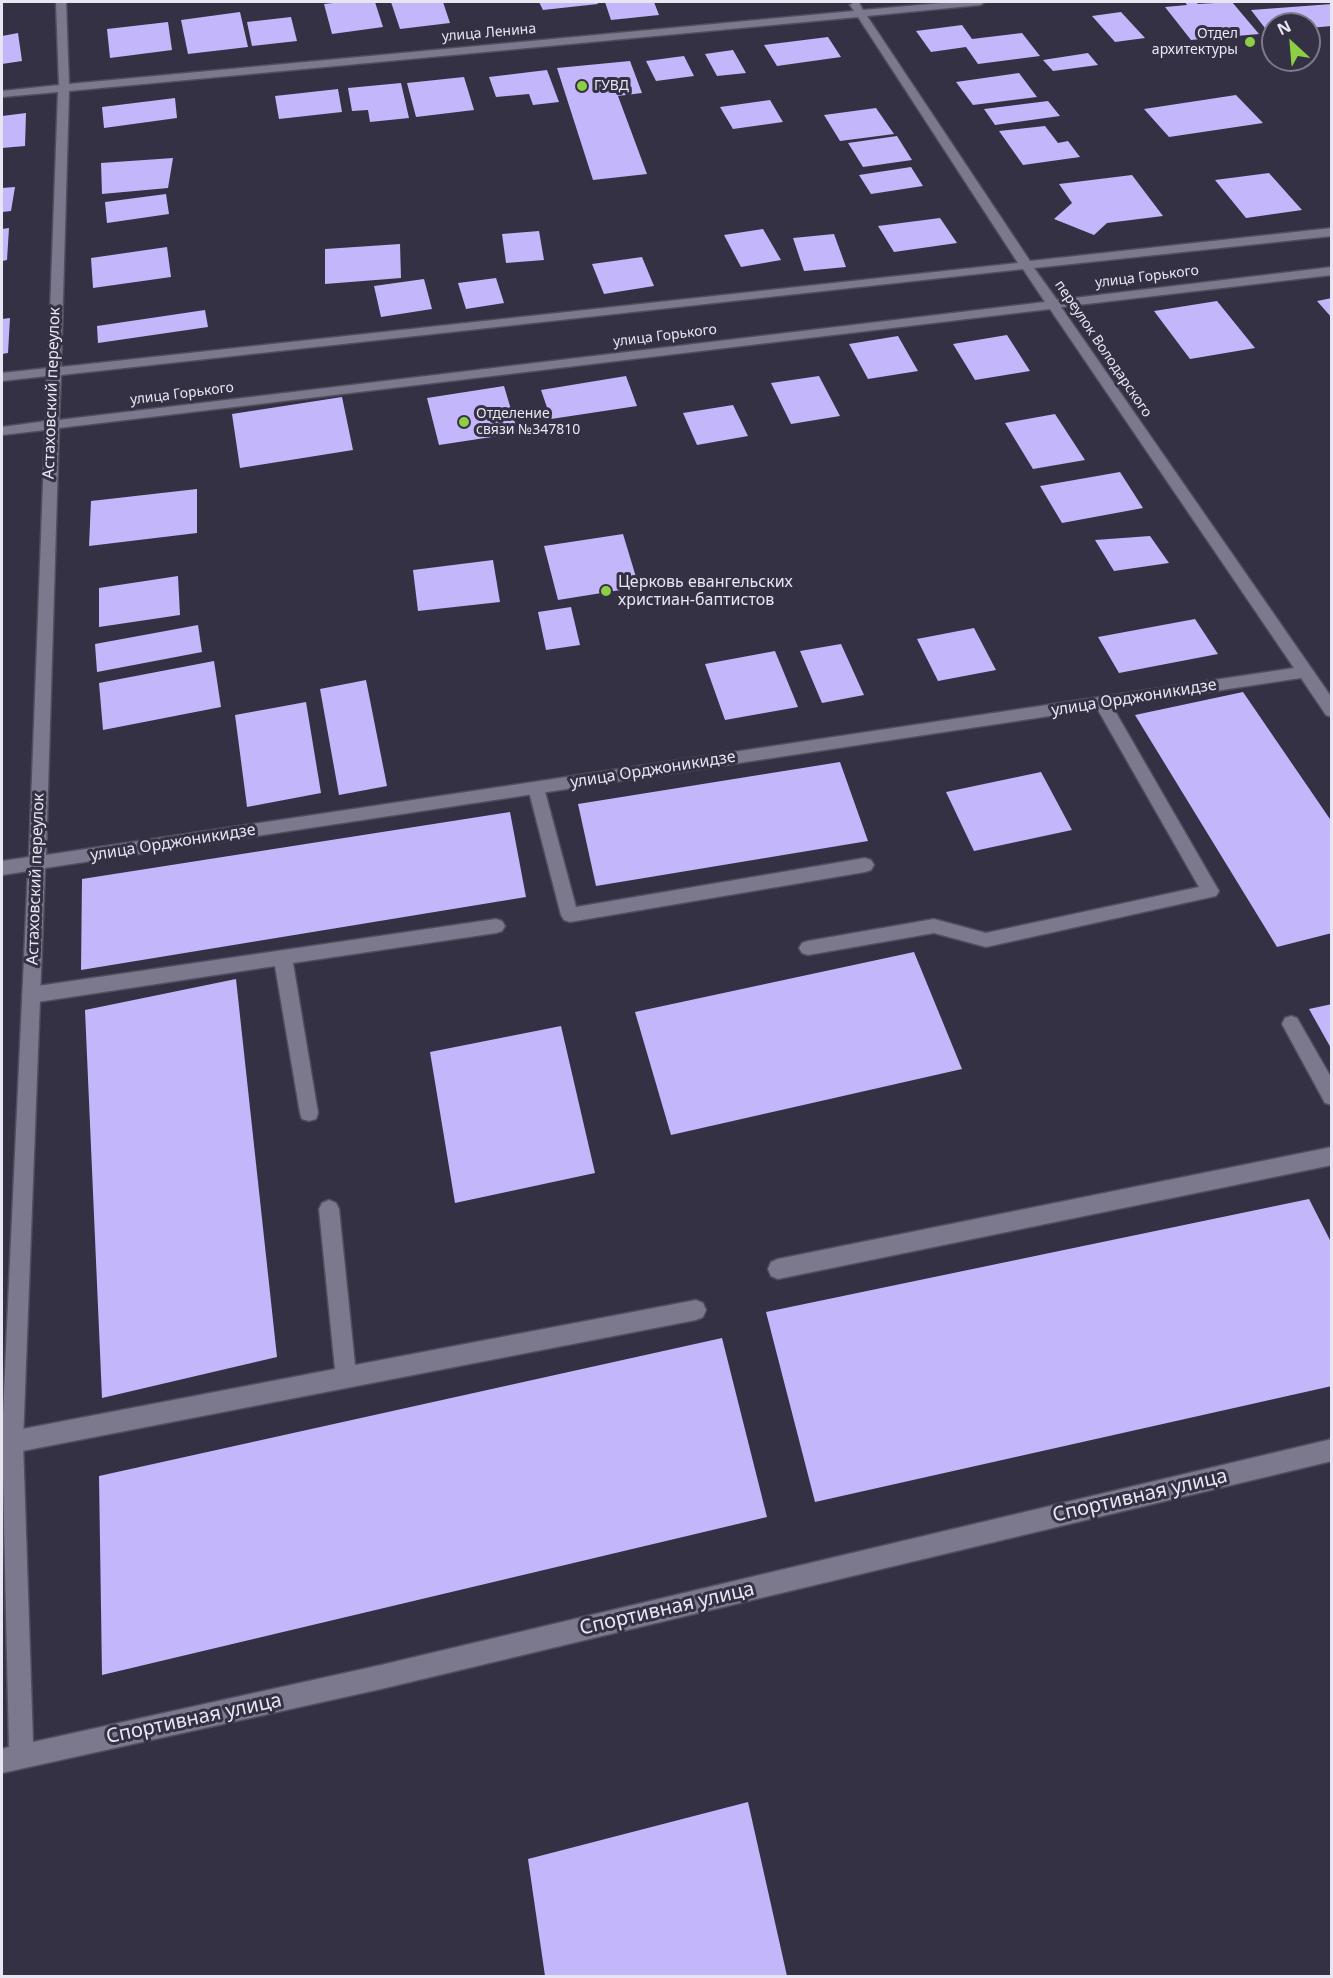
<!DOCTYPE html>
<html>
<head>
<meta charset="utf-8">
<style>
  body { margin:0 }
  #map { position:relative; width:1333px; height:1978px; overflow:hidden; background:#353144; font-family:"Noto Sans",sans-serif }
  canvas { display:block }
  .frame { position:absolute; inset:0; border:3px solid #e9e6f3; pointer-events:none }
  .north { position:absolute; left:1261px; top:12px; width:60px; height:60px; box-sizing:border-box; background:#353144; border:2px solid #7d798a; border-radius:50%; rotate:334deg; font-size:16px; font-weight:700; line-height:24px; text-align:center; color:#e9e6f3 }
  .north::after { content:''; display:block; margin:auto; width:21px; height:27px; background:#8dce44; clip-path:polygon(50% 0,100% 100%,50% 72%,0 100%) }
</style>
</head>
<body>
<div id="map">
<canvas width="1333" height="1978"></canvas>
<div class="frame"></div>
<div class="north">N</div>
</div>
<script>
const c = document.querySelector('canvas').getContext('2d');
c.lineJoin = 'round';
function fill(path, color) { c.fillStyle = color; c.fill(path, 'evenodd'); }
const poly = rows => new Path2D(rows.map(r => 'M' + r).join(''));
function trace(path, color, width, dash) { c.strokeStyle = color; c.lineWidth = width; c.lineCap = dash ? 'butt' : 'round'; c.setLineDash(dash || []); c.stroke(path); }
function label(font, color, halo, rows, align = 'center') {
  c.font = font + ' "Noto Sans",sans-serif'; c.lineWidth = 6; c.setLineDash([]); c.textBaseline = 'middle'; c.strokeStyle = halo; c.fillStyle = color; for (const [text, x, y, turn = 0] of rows) {
    c.save(); c.translate(x, y); c.rotate((+turn || 0) * Math.PI / 180); c.textAlign = isNaN(turn) ? turn : align; if (halo) c.strokeText(text, 0, 0); c.fillText(text, 0, 0); c.restore();
  }
}
const building = poly([
  [342,2,375,2,383,27,332,34,324,4],
  [391,2,443,2,450,23,400,29],
  [539,2,597,2,598,4,543,10],
  [605,2,654,2,659,15,611,20],
  [1185,2,1196,2,1198,4,1232,2,1259,34,1191,40,1165,7,1187,5],
  [1332,4,1332,26,1309,28,1309,24,1273,24,1273,31,1268,32,1251,10],
  [240,12,248,47,188,54,181,20],
  [1121,12,1145,38,1115,42,1092,16],
  [291,17,297,41,252,46,247,22],
  [168,22,172,50,110,58,107,29],
  [962,25,972,39,1022,33,1040,56,978,64,966,47,931,52,916,31],
  [18,33,22,61,2,64,2,36],
  [828,37,841,57,777,66,764,45],
  [733,50,746,73,717,76,705,54],
  [1088,53,1098,65,1053,71,1043,60],
  [684,56,694,76,656,81,646,61],
  [630,61,642,93,618,96,647,174,593,180,557,68],
  [547,70,559,102,533,105,529,94,496,97,489,77],
  [1019,73,1037,97,973,105,956,82],
  [464,77,474,110,416,117,407,83],
  [401,83,409,118,370,122,368,110,352,111,348,88],
  [338,89,342,112,279,119,275,96],
  [1236,95,1263,123,1169,137,1144,109],
  [175,98,177,118,104,128,102,107],
  [770,100,783,122,733,129,720,107],
  [1048,101,1060,116,995,125,984,109],
  [876,108,894,134,840,141,824,115],
  [26,113,25,146,2,148,2,116],
  [1045,126,1058,143,1068,141,1080,157,1023,165,999,131],
  [897,136,912,160,863,167,848,143],
  [173,158,168,188,102,194,101,163],
  [911,167,923,186,871,194,859,175],
  [1269,173,1302,210,1246,218,1215,180],
  [1132,175,1163,216,1107,223,1094,235,1054,219,1072,203,1059,184],
  [15,187,11,211,2,212,2,188],
  [166,194,169,214,107,223,105,202],
  [940,218,957,243,894,252,878,226],
  [9,228,7,260,2,261,2,229],
  [763,229,781,260,741,267,724,235],
  [539,231,544,260,506,263,502,234],
  [834,234,846,267,804,271,793,238],
  [400,244,401,278,325,284,325,249],
  [167,247,171,277,93,288,91,258],
  [642,257,654,286,604,294,592,264],
  [496,278,504,303,466,309,458,283],
  [424,279,432,309,381,317,374,286],
  [1332,298,1332,318,1317,301],
  [1217,301,1255,348,1190,359,1154,311],
  [205,310,208,327,98,343,97,326],
  [10,318,8,353,2,354,2,319],
  [1007,335,1030,371,975,380,953,344],
  [898,336,918,371,868,379,849,344],
  [626,376,637,406,551,419,541,390],
  [819,376,840,416,791,424,771,383],
  [504,386,518,433,439,445,427,398],
  [342,397,353,450,240,468,232,414],
  [733,405,748,436,697,445,683,413],
  [1055,414,1085,460,1033,469,1005,423],
  [1120,472,1143,508,1062,523,1040,486],
  [197,489,197,533,89,546,91,501],
  [623,534,639,587,558,600,544,546],
  [1150,536,1169,563,1114,571,1095,540],
  [493,560,500,602,418,611,413,570],
  [178,576,180,615,99,627,99,588],
  [571,607,580,645,546,650,538,612],
  [1195,619,1218,654,1119,673,1098,637],
  [198,625,202,652,97,672,95,644],
  [974,628,996,670,938,681,917,639],
  [841,644,864,695,822,703,800,651],
  [775,651,798,707,725,720,705,664],
  [214,661,221,707,103,730,99,683],
  [366,680,387,786,339,795,320,689],
  [1243,692,1332,822,1332,933,1277,947,1135,715],
  [306,702,321,793,247,807,235,715],
  [840,762,868,841,596,886,578,804],
  [1041,772,1072,830,974,851,946,792],
  [510,812,526,897,81,970,82,879],
  [914,952,962,1069,671,1135,635,1012],
  [236,979,277,1357,102,1398,85,1010],
  [1332,1004,1332,1050,1309,1009],
  [561,1026,595,1173,455,1203,430,1052],
  [1309,1199,1332,1244,1332,1386,815,1502,766,1312],
  [722,1338,767,1517,102,1675,99,1476],
  [748,1802,787,1976,545,1976,528,1859]
]);
const lane = poly([
  [1102,697,1108,699,1216,886,1219,891,1216,896,986,947,934,933,808,955,802,953,799,948,802,943,808,941,934,919,986,933,1199,887,1094,703,1096,699,1102,697],
  [536,782,542,784,544,788,576,907,865,858,871,860,874,865,871,870,865,872,570,922,564,920,561,915,528,788,530,784,536,782],
  [496,919,502,921,505,926,502,931,496,933,293,963,318,1113,316,1119,309,1121,302,1119,300,1113,275,966,31,1003,25,1000,22,995,25,990,31,987,496,919],
  [1291,1016,1297,1018,1332,1079,1332,1105,1325,1103,1282,1024,1285,1018,1291,1016],
  [1332,1147,1332,1165,778,1279,771,1276,768,1269,771,1262,778,1259,1332,1147],
  [329,1200,336,1203,339,1209,355,1365,696,1300,703,1303,706,1310,703,1317,696,1320,12,1453,4,1450,2,1441,4,1434,12,1431,335,1369,319,1209,322,1203,329,1200]
]);
const street = poly([
  [56,2,66,2,69,84,854,11,850,5,855,2,859,3,863,10,953,2,985,2,980,5,867,16,1030,261,1332,228,1332,236,1034,268,1057,300,1332,267,1332,275,1061,307,1332,698,1332,717,1326,715,1301,678,45,868,23,1442,33,1742,381,1665,1332,1439,1332,1461,381,1689,2,1773,2,1749,9,1747,2,1435,28,871,2,875,2,861,29,857,45,430,2,435,2,427,46,421,47,376,2,381,2,373,48,368,58,92,2,97,2,91,59,85,56,2],
  [858,17,1018,263,61,367,69,91,858,17],
  [1023,269,1045,302,59,420,61,375,1023,269],
  [1050,309,1294,668,46,855,59,428,1050,309]
]);
const markers = [
  [1250,42,6,"#8dce44"],
  [582,86,6,"#8dce44"],
  [464,422,6,"#8dce44"],
  [606,591,6,"#8dce44"]
];
const farStreetnames = [
  ["улица Ленина",489,33,-5],
  ["улица Горького",1147,277,-7],
  ["улица Горького",665,336,-7],
  ["переулок Володарского",1103,349,56],
  ["улица Горького",182,394,-7]
];
const farPoinames = [
  ["Отдел",1238,34,"right"],
  ["архитектуры",1238,50,"right"],
  ["ГУВД",594,86],
  ["Отделение",476,414],
  ["связи №347810",476,430]
];
const streetNames = [
  ["Астаховский переулок",52,393,-88],
  ["улица Орджоникидзе",1134,698,-9],
  ["улица Орджоникидзе",653,770,-9],
  ["улица Орджоникидзе",173,843,-9],
  ["Астаховский переулок",36,879,-88]
];
const poiNames = [
  ["Церковь евангельских",618,582],
  ["христиан-баптистов",618,600]
];
const nearStreetnames = [
  ["Спортивная улица",1140,1496,-13],
  ["Спортивная улица",667,1609,-13],
  ["Спортивная улица",194,1719,-12]
];
fill(building, '#c4b6fa');
trace(lane, '#524e5e', 3);
trace(street, '#524e5e', 3);
fill(lane, '#7c788e');
fill(street, '#7c788e');
for (const [x, y, r, color] of markers) { const dot = new Path2D(); dot.arc(x, y, r, 0, 2 * Math.PI); c.fillStyle = color; c.fill(dot); trace(dot, '#353144', 2); }
label('14px', '#e9e6f3', '#353144', farStreetnames);
label('14px', '#e9e6f3', '#353144', farPoinames, 'left');
label('16px', '#e9e6f3', '#353144', streetNames);
label('16px', '#e9e6f3', '#353144', poiNames, 'left');
label('20px', '#e9e6f3', '#353144', nearStreetnames);
</script>
</body>
</html>
